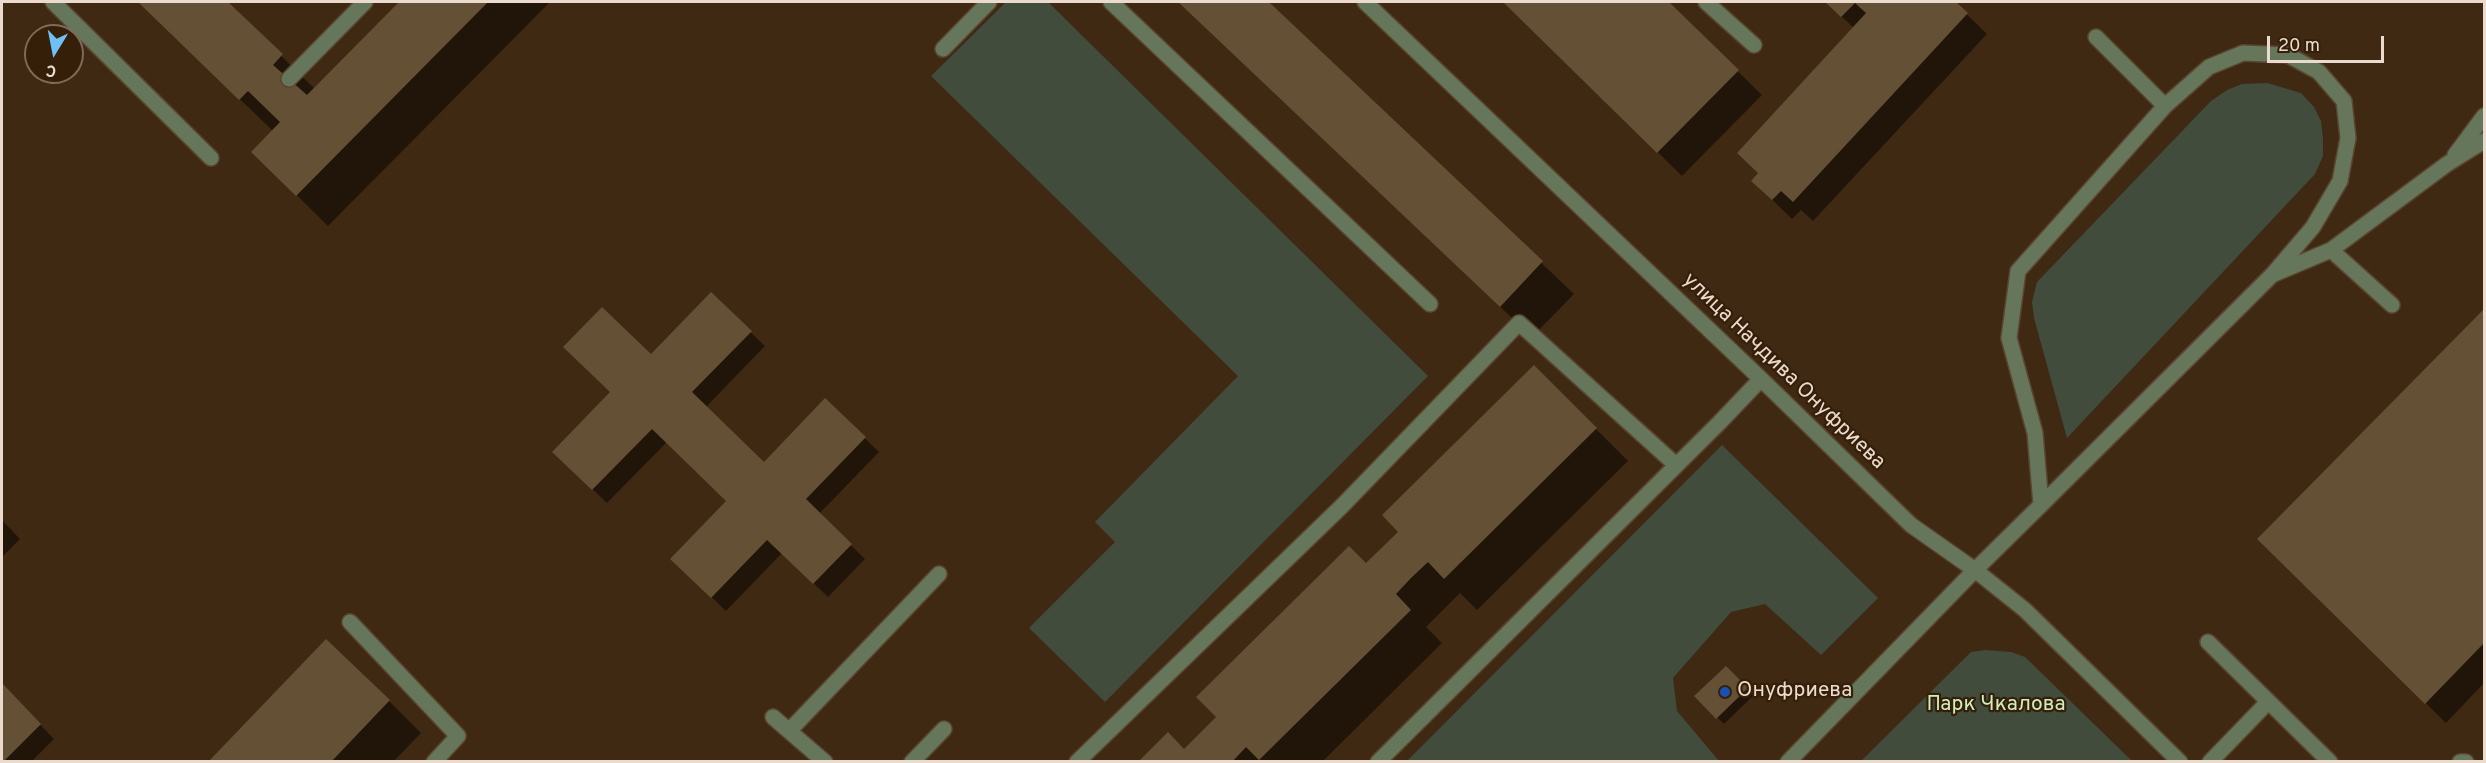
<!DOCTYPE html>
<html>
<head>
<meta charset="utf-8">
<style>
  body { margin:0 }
  #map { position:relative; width:2486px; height:763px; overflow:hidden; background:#3f2912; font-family:Overpass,sans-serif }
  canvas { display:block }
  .frame { position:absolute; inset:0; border:3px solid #eadbce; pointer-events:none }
  .north { position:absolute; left:24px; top:24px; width:60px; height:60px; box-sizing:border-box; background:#351f08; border:2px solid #7d6a57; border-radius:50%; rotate:190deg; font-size:16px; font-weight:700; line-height:24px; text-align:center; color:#eadbce }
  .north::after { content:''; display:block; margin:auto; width:21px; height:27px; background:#6dc2f3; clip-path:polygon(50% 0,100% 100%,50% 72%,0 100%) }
  .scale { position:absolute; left:2267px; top:36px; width:117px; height:27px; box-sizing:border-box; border:3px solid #eadbce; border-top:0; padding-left:8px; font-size:18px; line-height:21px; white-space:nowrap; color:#eadbce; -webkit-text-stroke:4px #351f08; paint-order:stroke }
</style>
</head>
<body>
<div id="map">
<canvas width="2486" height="763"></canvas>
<div class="frame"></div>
<div class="north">С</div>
<div class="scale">20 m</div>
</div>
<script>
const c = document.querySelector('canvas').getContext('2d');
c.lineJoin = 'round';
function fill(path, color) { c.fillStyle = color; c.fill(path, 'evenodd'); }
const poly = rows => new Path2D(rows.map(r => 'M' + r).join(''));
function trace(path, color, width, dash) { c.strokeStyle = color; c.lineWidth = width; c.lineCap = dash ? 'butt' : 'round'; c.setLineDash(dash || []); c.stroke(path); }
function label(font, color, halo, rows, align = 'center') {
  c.font = font + ' Overpass,sans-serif'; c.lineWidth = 4.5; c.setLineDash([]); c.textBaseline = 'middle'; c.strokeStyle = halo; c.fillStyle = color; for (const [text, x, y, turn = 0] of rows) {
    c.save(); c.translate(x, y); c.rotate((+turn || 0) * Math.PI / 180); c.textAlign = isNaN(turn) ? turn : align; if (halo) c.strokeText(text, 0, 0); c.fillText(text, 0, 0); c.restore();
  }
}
const green = poly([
  [1006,2,1048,2,1428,376,1105,702,1029,628,1115,542,1095,522,1238,376,931,76],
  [2267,83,2301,93,2314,107,2321,121,2323,139,2323,156,2315,174,2067,438,2034,318,2032,302,2037,282,2211,101,2227,90,2242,84],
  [1722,445,1878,598,1821,655,1765,604,1731,612,1673,678,1677,711,1719,761,1407,761],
  [1985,650,2011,652,2025,657,2132,761,1861,761,1971,652]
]);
const shadow = poly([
  [139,2,226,2,315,89,401,2,550,2,328,226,253,152,273,131],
  [1178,2,1267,2,1574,294,1532,337],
  [1505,2,1667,2,1762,95,1682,176],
  [1826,2,1954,2,1987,34,1813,221,1801,210,1792,219,1753,181,1854,28],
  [711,295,765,346,706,407,764,464,825,400,879,452,819,514,865,559,828,597,782,553,726,611,672,559,728,501,667,442,607,503,568,466,651,356],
  [2484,311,2484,683,2446,723,2260,539],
  [1534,367,1628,461,1477,610,1460,593,1426,627,1442,643,1322,762,1140,762,1184,751,1400,532],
  [2,520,20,539,2,557],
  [1726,668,1753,696,1724,724,1696,696],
  [2,685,54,739,31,762,2,762],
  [389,701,421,733,393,762,211,762]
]);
const building = poly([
  [138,2,228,2,283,54,273,65,307,95,399,2,488,2,296,196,251,152,280,122,248,91,239,100],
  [1178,2,1269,2,1543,261,1500,307],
  [1503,2,1669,2,1739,70,1657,153],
  [1825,2,1956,2,1968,13,1793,202,1781,191,1772,200,1751,181,1758,173,1737,153,1866,13,1855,3,1841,17],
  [711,292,752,331,692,392,764,462,825,398,866,437,806,499,852,544,813,584,767,540,711,598,670,559,726,501,652,429,592,490,552,452,610,392,563,347,602,307,651,354],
  [2484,309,2484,643,2425,704,2257,539],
  [1534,365,1597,428,1444,579,1428,562,1411,578,1396,594,1411,610,1259,760,1246,747,1232,762,1138,762,1168,732,1184,749,1216,717,1196,697,1349,546,1366,563,1398,532,1382,515],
  [326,639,390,700,331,762,208,762],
  [1726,666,1748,688,1716,719,1694,696],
  [2,683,41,724,3,762,2,762]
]);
const minor = poly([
  [53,2,211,158],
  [1111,2,1430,304],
  [1365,2,1761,379,1911,525,1975,570,2025,610,2180,762],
  [1706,2,1754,45],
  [2096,37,2165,106],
  [943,49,989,2],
  [289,79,365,2],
  [2455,155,2484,116],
  [2331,250,2392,305],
  [2274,274,2331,250,2447,164,2484,141],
  [350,622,458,736,434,762],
  [2208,642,2330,762],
  [773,717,789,731],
  [825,762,789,731,939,574],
  [912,762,944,729],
  [1077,762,1342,506,1519,323,1676,465],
  [1378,762,1720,422,1761,379],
  [1788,762,1975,570,2041,505,2272,275,2313,227,2340,181,2348,138,2344,101,2319,72,2288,55,2243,53,2209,67,2165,106,2018,271,2009,338,2035,433,2041,505],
  [2210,762,2268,702],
  [2460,762,2466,762]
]);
const markers = [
  [1725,692,6,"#1a4fb4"]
];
const streetNames = [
  ["улица Начдива Онуфриева",1783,372,44]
];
const poiNames = [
  ["Онуфриева",1737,692]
];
const parkNames = [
  ["Парк Чкалова",1996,706]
];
fill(green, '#424c3c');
fill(shadow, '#0007');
fill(building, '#645135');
trace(minor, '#5a4530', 18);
trace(minor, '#65765b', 15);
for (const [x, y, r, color] of markers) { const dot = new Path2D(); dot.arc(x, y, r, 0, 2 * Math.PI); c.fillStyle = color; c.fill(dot); trace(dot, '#351f08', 2); }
label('21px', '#eadbce', '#351f08', streetNames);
label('21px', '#eadbce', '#351f08', poiNames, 'left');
label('21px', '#cfeebc', '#351f08', parkNames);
</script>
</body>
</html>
